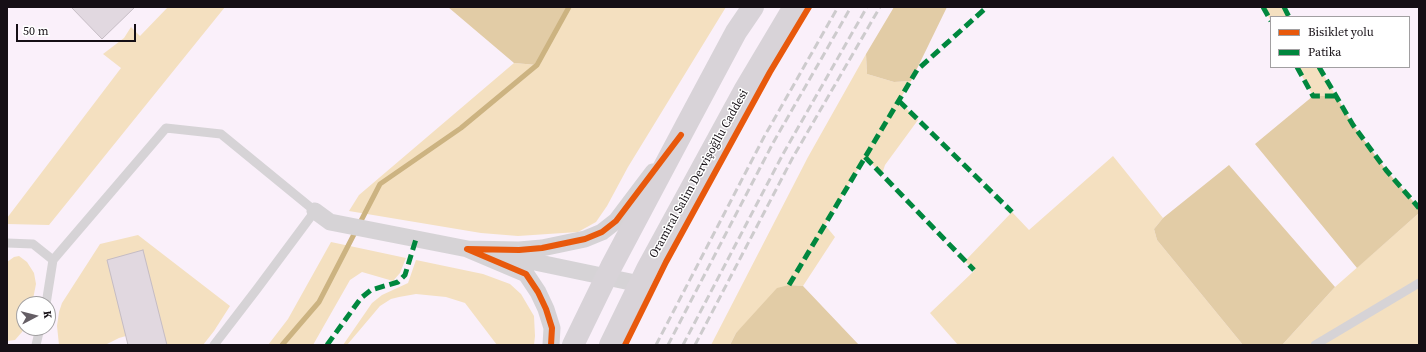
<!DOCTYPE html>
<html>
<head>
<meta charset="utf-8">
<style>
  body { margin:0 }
  #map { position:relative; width:1426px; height:352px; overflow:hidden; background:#faf0fa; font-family:"Source Serif 4",serif }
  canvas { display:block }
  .frame { position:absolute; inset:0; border:8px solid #150f15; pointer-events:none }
  .legend { position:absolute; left:1270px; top:16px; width:140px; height:52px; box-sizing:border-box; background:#fff; border:1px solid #a19fa1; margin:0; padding:5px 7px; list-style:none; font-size:12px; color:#150f15 }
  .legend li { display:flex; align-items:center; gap:8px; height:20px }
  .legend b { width:20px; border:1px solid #a19fa1 }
  .north { position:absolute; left:16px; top:296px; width:40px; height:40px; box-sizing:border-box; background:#fff; border:1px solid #a19fa1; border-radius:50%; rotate:83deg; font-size:11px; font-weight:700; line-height:16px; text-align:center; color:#150f15 }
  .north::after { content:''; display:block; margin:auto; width:14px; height:18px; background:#655e65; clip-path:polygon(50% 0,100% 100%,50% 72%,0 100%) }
  .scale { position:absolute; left:16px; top:24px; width:120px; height:18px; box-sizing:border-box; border:2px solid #150f15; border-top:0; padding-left:5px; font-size:12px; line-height:14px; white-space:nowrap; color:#150f15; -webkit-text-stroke:3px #fff; paint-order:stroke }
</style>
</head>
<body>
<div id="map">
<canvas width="1426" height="352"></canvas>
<div class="frame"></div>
<ul class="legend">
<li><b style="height:5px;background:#e8590c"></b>Bisiklet yolu</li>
<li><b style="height:5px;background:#00873e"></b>Patika</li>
</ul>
<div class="north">K</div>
<div class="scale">50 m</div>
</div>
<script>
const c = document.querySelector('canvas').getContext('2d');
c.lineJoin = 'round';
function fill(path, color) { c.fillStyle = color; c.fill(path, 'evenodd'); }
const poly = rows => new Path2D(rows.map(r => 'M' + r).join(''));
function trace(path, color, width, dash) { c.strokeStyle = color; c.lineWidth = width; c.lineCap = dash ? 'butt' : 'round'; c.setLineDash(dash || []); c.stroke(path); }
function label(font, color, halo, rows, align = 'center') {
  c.font = font + ' "Source Serif 4",serif'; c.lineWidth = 3; c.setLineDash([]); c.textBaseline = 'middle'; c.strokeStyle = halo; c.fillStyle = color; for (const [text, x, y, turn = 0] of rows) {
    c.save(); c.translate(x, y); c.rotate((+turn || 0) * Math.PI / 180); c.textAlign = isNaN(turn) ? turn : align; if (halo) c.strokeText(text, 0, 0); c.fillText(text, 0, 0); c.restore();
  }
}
const green = poly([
  [168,7,225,7,49,225,7,224,7,218,121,68,103,54,124,38,131,27,140,36],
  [569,7,726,7,628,167,607,206,596,222,578,232,518,236,481,233,349,211,359,195,514,63,537,65],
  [1263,7,1284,7,1289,17,1271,17,1271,21],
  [866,54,867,74,894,82,911,81,899,101,918,120,885,165,882,174,865,157,825,225,835,237,803,286,789,285,736,333,730,345,711,345,808,157],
  [1297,67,1319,67,1336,96,1313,96],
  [1113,156,1163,218,1154,229,1157,240,1243,345,958,345,930,313,974,271,965,261,1012,212,1029,230],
  [1419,213,1419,345,1281,345,1283,344,1335,287],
  [138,235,230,306,214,331,203,345,128,345,126,336,119,338,105,345,59,345,57,326,59,312,62,303,100,244],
  [331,242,406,258,400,273,393,281,362,272,350,280,313,345,268,345,288,319],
  [19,256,27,262,34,273,36,284,32,304,24,304,24,328,22,332,15,340,7,341,7,262,14,257],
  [416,260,483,274,510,284,521,294,534,316,535,336,534,345,497,345,465,303,446,297,416,294,399,297,391,299,380,306,347,345,343,345,372,303,382,295,408,283]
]);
const forest = poly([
  [448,7,569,7,537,65,514,63],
  [894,7,947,7,911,81,894,82,867,74,866,54],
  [1313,96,1336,96,1353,125,1386,170,1419,208,1419,213,1357,268,1255,144],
  [1229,165,1335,287,1283,344,1281,345,1243,345,1157,240,1154,229,1163,218],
  [789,285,803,286,859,345,730,345,736,333,777,288]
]);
const stream = poly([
  [282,345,319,302,380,184,461,128,537,65,569,7]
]);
const building = poly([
  [71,7,135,7,102,39,71,7],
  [143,250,167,345,128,345,107,260,143,250]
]);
const lane = poly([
  [7,243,33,244,53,260,166,128,221,134,315,211,257,289,214,345],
  [46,304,53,260],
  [36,345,40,328],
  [1315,345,1419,283]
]);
const street = poly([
  [315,211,330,222,478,251],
  [506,256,640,284],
  [551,345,552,328,546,309,538,292,526,274,467,249,519,250,542,248,585,239,602,232,616,221,653,172]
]);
const secondary = poly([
  [573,345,611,267,690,118,736,32,753,7],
  [610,345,647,269,744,91,794,7]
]);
const rail = poly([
  [656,345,764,137,838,7],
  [668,345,773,143,851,7],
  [683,345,783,154,867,7],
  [695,345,792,159,880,7]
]);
const quiet = poly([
  [1263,7,1271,21],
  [1284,7,1289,17],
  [1297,67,1313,96,1336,96],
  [1319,67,1353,125,1386,170,1419,208],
  [899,101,1012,212],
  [865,157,974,270],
  [789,285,917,70,987,7],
  [327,345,361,298,371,290,398,282,405,275,416,239]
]);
const cycleway = poly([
  [551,345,552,328,546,309,538,292,526,274,467,249,519,250,542,248,585,239,602,232,616,221,681,135],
  [625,345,666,262,724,156,770,72,809,7]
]);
const streetNames = [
  ["Oramiral Salim Dervişoğllu Caddesi",699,174,-61]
];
fill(green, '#f4e0c0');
fill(forest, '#e2cca6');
trace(stream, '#ccb381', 5);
fill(building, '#e1d8e0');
trace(building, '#c5bcc4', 1);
trace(lane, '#d6d3d6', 9);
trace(street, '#d6d3d6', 17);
trace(secondary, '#d8d3d8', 22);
trace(rail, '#cdcbcd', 3, [8, 4]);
trace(quiet, '#00873e', 5, [10, 5]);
trace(cycleway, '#e8590c', 6);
label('12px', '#150f15', '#fff', streetNames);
</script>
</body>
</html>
